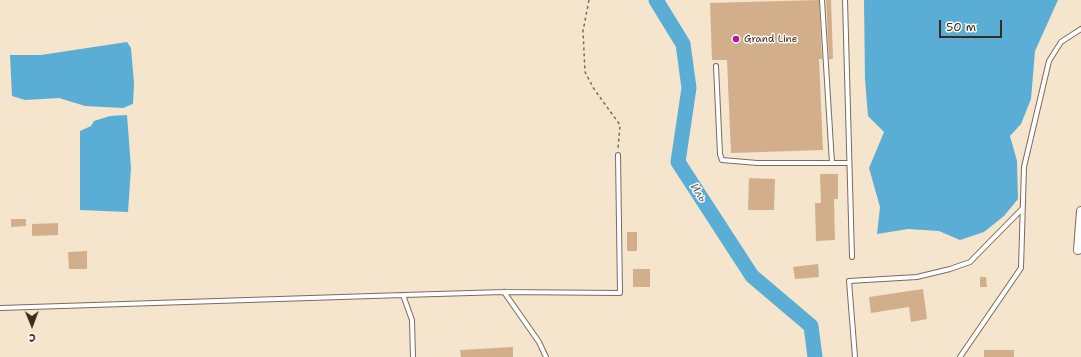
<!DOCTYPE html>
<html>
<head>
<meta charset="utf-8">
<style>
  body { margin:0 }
  #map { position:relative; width:1081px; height:357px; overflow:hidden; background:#f4e5cc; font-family:"Shantell Sans",sans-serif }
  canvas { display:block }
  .north { position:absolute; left:12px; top:305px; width:40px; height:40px; -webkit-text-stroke:3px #fdfcf7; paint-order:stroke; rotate:179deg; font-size:11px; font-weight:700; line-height:16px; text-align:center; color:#3b2a1e }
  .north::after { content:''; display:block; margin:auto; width:14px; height:18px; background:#3b2a1e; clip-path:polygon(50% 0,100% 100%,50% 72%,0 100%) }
  .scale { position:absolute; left:939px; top:20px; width:63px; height:18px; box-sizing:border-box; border:2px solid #3b2a1e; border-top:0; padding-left:5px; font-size:12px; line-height:14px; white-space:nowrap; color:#3b2a1e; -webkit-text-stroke:3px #fdfcf7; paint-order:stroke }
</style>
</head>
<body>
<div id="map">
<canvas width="1081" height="357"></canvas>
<div class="north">С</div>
<div class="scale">50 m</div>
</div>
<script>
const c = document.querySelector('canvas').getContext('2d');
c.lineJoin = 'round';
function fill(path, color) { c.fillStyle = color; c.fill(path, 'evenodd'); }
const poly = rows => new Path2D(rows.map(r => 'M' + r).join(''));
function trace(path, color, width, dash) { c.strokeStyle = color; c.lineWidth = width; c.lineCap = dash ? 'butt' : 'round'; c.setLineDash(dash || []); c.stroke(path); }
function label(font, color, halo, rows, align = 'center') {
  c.font = font + ' "Shantell Sans",sans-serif'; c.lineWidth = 3; c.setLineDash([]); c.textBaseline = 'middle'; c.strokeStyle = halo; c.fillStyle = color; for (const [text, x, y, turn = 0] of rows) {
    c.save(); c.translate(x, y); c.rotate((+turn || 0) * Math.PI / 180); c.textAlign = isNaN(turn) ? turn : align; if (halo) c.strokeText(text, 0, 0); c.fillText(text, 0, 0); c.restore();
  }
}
const water = poly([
  [864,0,1058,0,1035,51,1031,99,1021,124,1010,136,1017,161,1018,199,1004,216,984,232,960,240,939,231,908,229,877,234,880,207,869,168,884,132,868,116,865,79],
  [127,42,131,48,134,83,133,104,123,108,85,106,59,98,25,100,12,96,10,55,41,55],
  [127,115,131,168,128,212,80,210,80,131,91,126,94,121,110,116]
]);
const river = poly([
  [656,0,683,44,689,88,678,162,752,276,811,326,815,357]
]);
const building = poly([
  [819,0,822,59,819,59,823,150,731,153,727,60,712,60,710,3],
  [826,0,831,0,833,59,829,59],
  [820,174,838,174,838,199,834,199,835,240,816,241,815,203,821,203],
  [749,178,775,179,774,210,748,210],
  [11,219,26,219,26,226,11,227],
  [58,223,58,235,32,236,32,224],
  [627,232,637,232,637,251,627,251],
  [87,251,87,269,69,269,68,252],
  [818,264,819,277,795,279,793,267],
  [633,269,650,269,650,287,633,287],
  [980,277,986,277,987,287,980,287],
  [923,289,927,319,911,322,909,307,871,313,869,297],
  [513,347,513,357,461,357,460,350],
  [984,350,1014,350,1014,357,984,357]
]);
const path = poly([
  [589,0,583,31,585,72,594,89,620,125,618,149]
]);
const service = poly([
  [822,0,832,163],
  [845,0,852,257],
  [716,66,720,154,722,160,757,163,849,163],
  [504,292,539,342,546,357],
  [403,295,412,320,413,357],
  [0,308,403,295,504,292,620,293,618,155],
  [855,357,849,281,917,277,950,269,970,262,1022,209],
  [960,357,1021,268,1024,167,1049,61,1061,42,1081,29]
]);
const minor = poly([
  [1078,250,1081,211]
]);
const markers = [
  [736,39,4,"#b5179e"]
];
const poiNames = [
  ["Grand Line",744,39]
];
const waterNames = [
  ["Иль",698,193,57]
];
fill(water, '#5aaed6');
trace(river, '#5aaed6', 15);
fill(building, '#d3ae8a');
trace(service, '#7c6b5b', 6);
trace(minor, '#7c6b5b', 10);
trace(path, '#7c6b5b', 1.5, [3, 3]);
trace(service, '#fff', 4);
trace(minor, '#fff', 8);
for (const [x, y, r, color] of markers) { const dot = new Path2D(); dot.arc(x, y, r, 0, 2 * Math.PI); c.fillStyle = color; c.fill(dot); trace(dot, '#fdfcf7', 1.5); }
label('10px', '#3b2a1e', '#fdfcf7', poiNames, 'left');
label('italic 11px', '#475f68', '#fdfcf7', waterNames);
</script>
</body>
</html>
